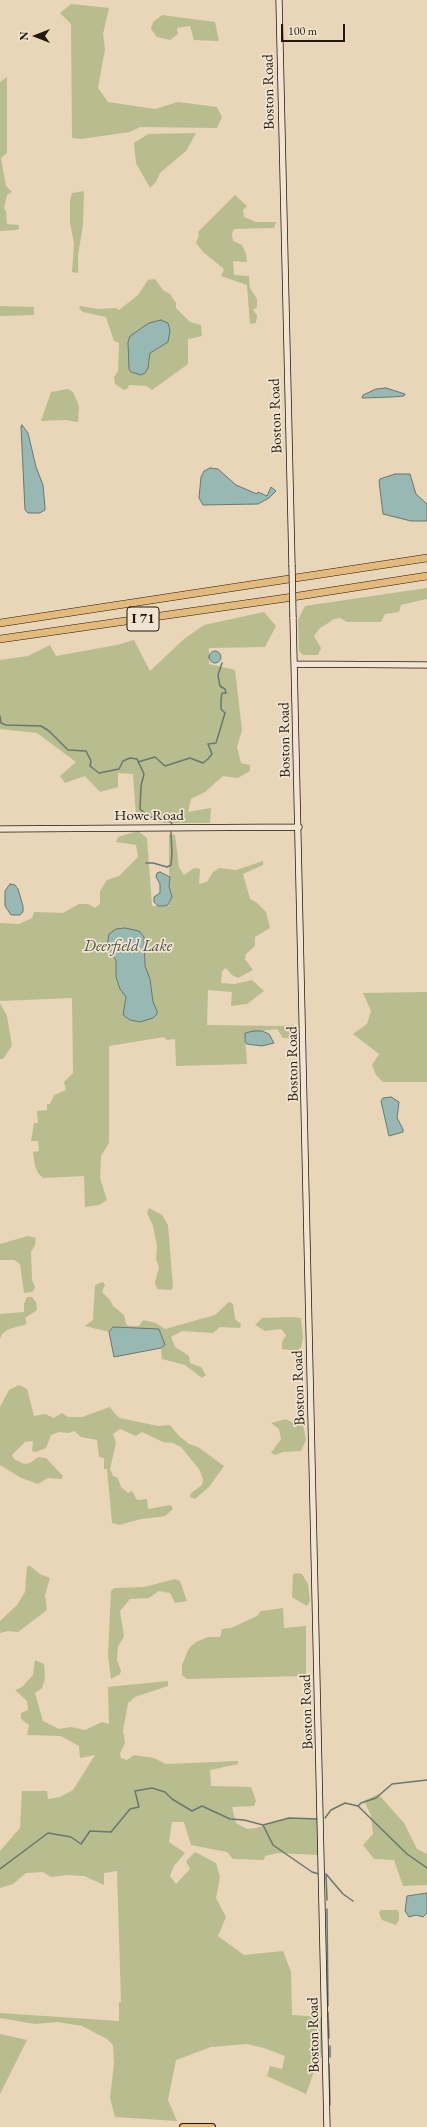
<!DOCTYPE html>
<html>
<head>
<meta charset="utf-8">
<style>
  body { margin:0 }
  #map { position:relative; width:427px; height:2127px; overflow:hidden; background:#e9d5b8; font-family:"EB Garamond",serif }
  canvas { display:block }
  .north { position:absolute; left:16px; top:16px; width:40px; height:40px; -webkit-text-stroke:3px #f1e4d1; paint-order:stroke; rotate:270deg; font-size:11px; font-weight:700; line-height:16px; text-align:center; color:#21190e }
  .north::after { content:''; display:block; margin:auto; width:14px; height:18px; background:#21190e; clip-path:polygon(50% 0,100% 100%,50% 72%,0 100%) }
  .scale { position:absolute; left:281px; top:24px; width:64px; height:18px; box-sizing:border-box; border:2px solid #21190e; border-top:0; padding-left:5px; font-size:12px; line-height:14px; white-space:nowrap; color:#21190e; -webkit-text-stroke:3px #f1e4d1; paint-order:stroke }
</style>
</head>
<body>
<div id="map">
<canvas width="427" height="2127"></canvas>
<div class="north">N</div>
<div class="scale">100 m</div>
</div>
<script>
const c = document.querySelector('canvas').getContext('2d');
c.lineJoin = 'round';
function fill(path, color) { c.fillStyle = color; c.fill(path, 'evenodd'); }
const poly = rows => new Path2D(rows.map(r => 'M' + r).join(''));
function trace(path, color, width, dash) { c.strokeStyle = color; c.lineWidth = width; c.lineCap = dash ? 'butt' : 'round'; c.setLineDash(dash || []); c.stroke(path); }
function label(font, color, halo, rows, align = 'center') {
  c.font = font + ' "EB Garamond",serif'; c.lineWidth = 3.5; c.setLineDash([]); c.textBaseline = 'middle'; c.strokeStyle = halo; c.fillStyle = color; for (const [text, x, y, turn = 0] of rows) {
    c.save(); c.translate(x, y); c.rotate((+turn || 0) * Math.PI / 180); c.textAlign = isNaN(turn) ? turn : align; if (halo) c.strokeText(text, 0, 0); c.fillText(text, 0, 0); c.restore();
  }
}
const green = poly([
  [71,4,109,8,103,34,105,49,98,88,108,102,155,109,178,102,217,107,222,117,217,128,140,127,130,132,81,139,72,138,71,24,60,13],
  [162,15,215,22,219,41,194,40,190,26,177,28,178,34,170,40,157,37,151,29,153,22],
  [7,77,7,153,1,158,6,186,12,192,7,195,4,208,6,211,7,224,19,225,19,229,16,230,0,231,0,82],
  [196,133,186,151,160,173,156,182,150,188,136,163,134,143,148,134],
  [84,191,83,225,78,255,78,273,72,272,74,244,70,223,70,200,72,193],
  [235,195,247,206,243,210,244,217,256,222,276,222,274,228,234,229,232,234,233,241,242,245,246,254,247,262,233,261,234,275,249,276,250,288,257,299,257,307,253,310,257,315,256,323,250,324,247,285,221,276,224,269,203,252,196,243,199,235,198,232],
  [155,279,163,290,170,294,176,303,176,308,190,322,201,325,202,336,188,339,188,364,152,390,147,386,129,385,128,388,124,390,115,384,114,377,118,371,119,343,114,341,106,317,83,312,79,308,80,306,98,309,116,308,119,310,138,295,148,280],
  [0,306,34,307,34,315,0,316],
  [68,389,73,392,79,406,78,422,65,420,41,421,51,392],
  [427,588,427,599,401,605,399,612,385,614,381,622,347,622,340,618,334,619,319,629,314,636,321,648,318,655,303,655,299,651,298,620,305,606],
  [264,612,276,626,265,647,209,648,209,664,235,670,242,730,237,747,241,763,250,765,250,771,238,778,223,776,205,792,191,799,188,812,211,808,210,823,164,823,136,816,133,774,118,773,118,787,100,792,85,776,65,783,60,776,76,762,37,733,0,729,0,660,28,656,50,645,56,656,117,645,134,640,150,671,184,639,204,625],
  [138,831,147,838,152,906,169,906,172,897,169,886,169,834,175,835,179,867,184,875,194,868,200,869,199,884,207,882,213,872,219,868,236,870,263,861,263,865,243,874,250,899,256,902,266,912,270,928,255,937,255,946,246,954,245,959,253,970,238,978,232,975,226,968,222,971,221,983,235,984,252,980,264,991,247,1004,231,1006,232,992,208,990,207,1025,280,1026,294,1025,296,1030,289,1038,283,1038,277,1029,245,1033,247,1064,176,1066,175,1039,167,1040,164,1037,109,1046,109,1143,101,1156,100,1178,107,1200,99,1205,85,1207,84,1176,43,1178,38,1173,35,1166,33,1152,39,1151,38,1141,31,1141,34,1123,38,1123,37,1111,47,1110,47,1104,50,1104,54,1095,66,1090,64,1082,73,1073,72,998,0,1001,0,923,19,924,32,918,34,912,63,913,79,904,88,904,95,908,100,904,100,891,107,880,119,876,138,857,136,845,116,842,118,837],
  [427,992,427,1082,383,1082,376,1075,372,1065,379,1054,353,1034,367,1024,371,1011,363,993],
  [0,1003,7,1016,12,1046,3,1059,0,1059],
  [149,1208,162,1215,168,1225,173,1287,171,1290,157,1289,155,1282,159,1268,156,1259,157,1246,153,1226,147,1213],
  [28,1236,36,1238,35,1245,31,1252,32,1280,35,1287,33,1292,24,1293,20,1264,14,1260,0,1260,0,1244],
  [103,1282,105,1285,102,1292,110,1300,113,1306,124,1315,126,1324,129,1326,139,1326,143,1320,156,1323,165,1329,172,1327,215,1315,229,1302,233,1304,235,1319,241,1324,240,1328,220,1327,213,1333,182,1331,171,1337,175,1347,189,1356,190,1363,201,1367,206,1375,202,1378,185,1365,162,1359,161,1348,165,1345,113,1327,109,1332,85,1326,93,1320,95,1285],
  [27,1297,32,1297,36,1302,37,1310,25,1318,27,1324,9,1329,2,1334,0,1339,0,1314,24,1312,24,1304],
  [291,1317,301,1318,303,1337,301,1348,298,1351,282,1349,282,1342,286,1335,281,1329,265,1331,255,1325,262,1318],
  [19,1385,27,1389,34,1416,45,1414,54,1418,62,1413,68,1417,82,1417,110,1407,115,1414,120,1418,158,1426,170,1425,178,1435,189,1444,198,1447,224,1466,209,1487,195,1499,190,1497,191,1493,202,1485,203,1479,199,1469,181,1447,173,1443,163,1442,142,1432,136,1436,120,1429,113,1434,116,1443,110,1469,113,1476,118,1478,121,1487,128,1493,132,1491,137,1500,147,1499,148,1509,171,1505,173,1509,165,1516,159,1517,141,1519,119,1525,112,1523,107,1469,104,1469,104,1458,99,1457,97,1440,81,1437,74,1431,69,1433,59,1432,51,1435,46,1448,36,1452,32,1451,33,1441,25,1442,12,1455,14,1459,24,1464,30,1463,38,1457,46,1458,63,1476,62,1479,48,1478,38,1484,21,1478,0,1465,0,1407,9,1390],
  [286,1419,295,1424,303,1424,306,1440,301,1451,283,1452,275,1455,271,1453,281,1439,279,1429,271,1423],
  [27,1566,30,1566,40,1574,50,1578,45,1595,47,1610,18,1632,8,1631,0,1633,0,1621,17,1605,25,1592],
  [298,1573,302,1574,308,1584,310,1601,307,1606,292,1597,293,1574],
  [175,1579,180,1581,187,1601,175,1603,170,1593,159,1591,149,1598,130,1599,120,1611,124,1637,118,1646,117,1660,121,1671,120,1674,111,1679,108,1656,111,1591,114,1588,144,1587],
  [283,1608,284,1628,306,1626,306,1676,187,1679,182,1675,182,1665,189,1648,196,1642,208,1637,220,1637,222,1629,231,1628,257,1616,261,1611],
  [35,1660,44,1664,45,1679,42,1688,35,1693,43,1721,59,1729,71,1727,85,1730,102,1722,109,1724,108,1687,168,1681,168,1686,135,1697,128,1703,123,1731,125,1743,120,1753,121,1758,127,1760,134,1755,154,1758,166,1764,238,1761,238,1764,210,1770,211,1786,251,1787,256,1801,254,1806,232,1807,236,1823,247,1829,256,1828,289,1818,318,1819,318,1855,278,1853,265,1856,264,1860,233,1859,227,1852,191,1845,184,1822,172,1822,169,1842,185,1853,174,1866,170,1876,176,1884,190,1869,186,1861,195,1852,216,1863,220,1877,216,1898,226,1917,218,1936,244,1955,283,1951,291,1972,292,2015,322,2017,323,2056,319,2058,306,2094,267,2076,270,2066,282,2069,285,2056,264,2048,247,2044,211,2047,176,2060,168,2100,177,2121,115,2117,110,2098,114,2063,113,2045,107,2039,82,2026,58,2022,35,2024,0,2018,0,2013,119,2021,119,2002,121,2002,117,1871,104,1873,104,1885,84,1876,67,1875,51,1877,43,1872,26,1873,13,1884,0,1888,0,1851,20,1828,22,1791,47,1791,48,1799,60,1797,73,1790,95,1755,80,1758,79,1746,61,1736,27,1735,29,1725,21,1719,21,1713,28,1710,27,1701,15,1690,22,1687,33,1675],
  [378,1794,404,1823,417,1849,427,1854,427,1885,403,1886,394,1860,374,1859,363,1845,373,1834,371,1815,364,1801],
  [381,1910,397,1910,399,1912,399,1920,396,1925,382,1920,379,1913],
  [0,2034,27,2040,0,2094]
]);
const water = poly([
  [161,320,168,323,170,330,168,342,150,353,148,368,145,373,141,375,131,372,129,369,128,342,130,336,149,323,161,320],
  [386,388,405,394,404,396,392,397,362,398,363,395,376,389,386,388],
  [22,425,28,433,36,467,43,485,45,507,45,510,40,513,28,513,25,510,21,426,22,425],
  [210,468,218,469,236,485,257,494,258,492,267,496,271,487,276,491,269,498,258,504,203,505,199,498,201,477,204,471,210,468],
  [395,474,410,474,416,494,427,504,427,521,411,521,383,514,379,481,380,479,395,474],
  '209 657a6 6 0 1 1 12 0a6 6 0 1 1-12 0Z',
  [160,872,170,877,169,886,172,897,168,905,163,906,158,906,154,902,154,897,160,893,160,884,156,877,157,873,160,872],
  [10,884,15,885,18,889,23,906,23,912,20,915,11,915,5,906,5,891,10,884],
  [125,928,139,931,144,937,145,966,150,979,153,1002,157,1011,157,1014,153,1018,140,1022,130,1020,123,1015,126,997,120,989,116,977,116,960,107,947,109,934,116,929,125,928],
  [254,1031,262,1031,269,1034,274,1043,262,1046,247,1044,245,1041,245,1033,254,1031],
  [391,1097,399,1102,397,1118,403,1129,403,1132,389,1136,381,1101,383,1098,391,1097],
  [113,1327,159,1329,165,1345,161,1348,114,1357,109,1332,113,1327],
  [427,1893,427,1913,423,1917,416,1915,409,1917,405,1911,407,1896,427,1893]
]);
const stream = poly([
  [0,716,1,723,6,725,41,726,49,731,68,750,86,751,91,761,90,766,99,773,119,769,123,761,130,758,137,759,144,774,141,786,140,809,149,817,168,818,172,824],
  [138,762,155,757,165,766,190,758,203,763,208,759,212,754,208,744,216,743,225,713,221,709,221,700,222,693,226,693,225,689,220,686,218,675,222,663],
  [146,863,153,863,167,867,171,865,172,853,171,832],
  [358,1806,361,1803,376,1798,392,1784,427,1780],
  [325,1818,331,1810,345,1803,358,1806,407,1854,427,1868],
  [263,1825,273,1845,312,1872,319,1874],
  [0,1869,48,1833,71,1837,81,1844,90,1831,111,1832,130,1809,139,1807,135,1791,152,1788,165,1792,172,1799,192,1811,202,1806,230,1819,244,1820,263,1825,289,1818,318,1819],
  [326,1874,343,1894,353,1901],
  [326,1874,327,1900],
  [327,1909,328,2006],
  [328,2012,329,2038],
  [330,2046,330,2057],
  [329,2064,330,2105]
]);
const secondary = poly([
  [279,0,292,565],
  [293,617,327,2127],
  [295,664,427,665],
  [0,829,299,827]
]);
const primary = poly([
  [183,2127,212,2127]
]);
const highway = poly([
  [0,623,427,558],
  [0,639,286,598,427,576]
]);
const secondaryBridge = poly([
  [292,565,293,617]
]);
const shields = [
  [143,619,32]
];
const shieldNames = [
  ["I 71",143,619]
];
const streetNames = [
  ["Boston Road",269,92,-91],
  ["Boston Road",276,416,-92],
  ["Boston Road",285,740,-91],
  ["Howe Road",149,816],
  ["Boston Road",293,1064,-91],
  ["Boston Road",299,1388,-92],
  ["Boston Road",307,1712,-92],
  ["Boston Road",314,2035,-91]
];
const waterNames = [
  ["Deerfield Lake",128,947]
];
fill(green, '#b7bd8e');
fill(water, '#98b8b3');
trace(water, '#687871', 1);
trace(stream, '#687871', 1.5);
trace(secondary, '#21190e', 7);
trace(primary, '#21190e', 8);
trace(highway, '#21190e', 8);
trace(secondary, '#f1e4d1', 5.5);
trace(primary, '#e4ba7c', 6);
trace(highway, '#e4ba7c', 7);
trace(secondaryBridge, '#21190e', 7, []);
trace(secondaryBridge, '#f1e4d1', 5.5);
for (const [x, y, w] of shields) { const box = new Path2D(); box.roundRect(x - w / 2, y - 12, w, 24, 3); c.fillStyle = '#f1e4d1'; c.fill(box); trace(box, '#21190e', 1); }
label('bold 14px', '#21190e', null, shieldNames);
label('15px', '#21190e', '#f1e4d1', streetNames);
label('italic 16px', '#4b5148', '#f1e4d1', waterNames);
</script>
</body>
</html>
